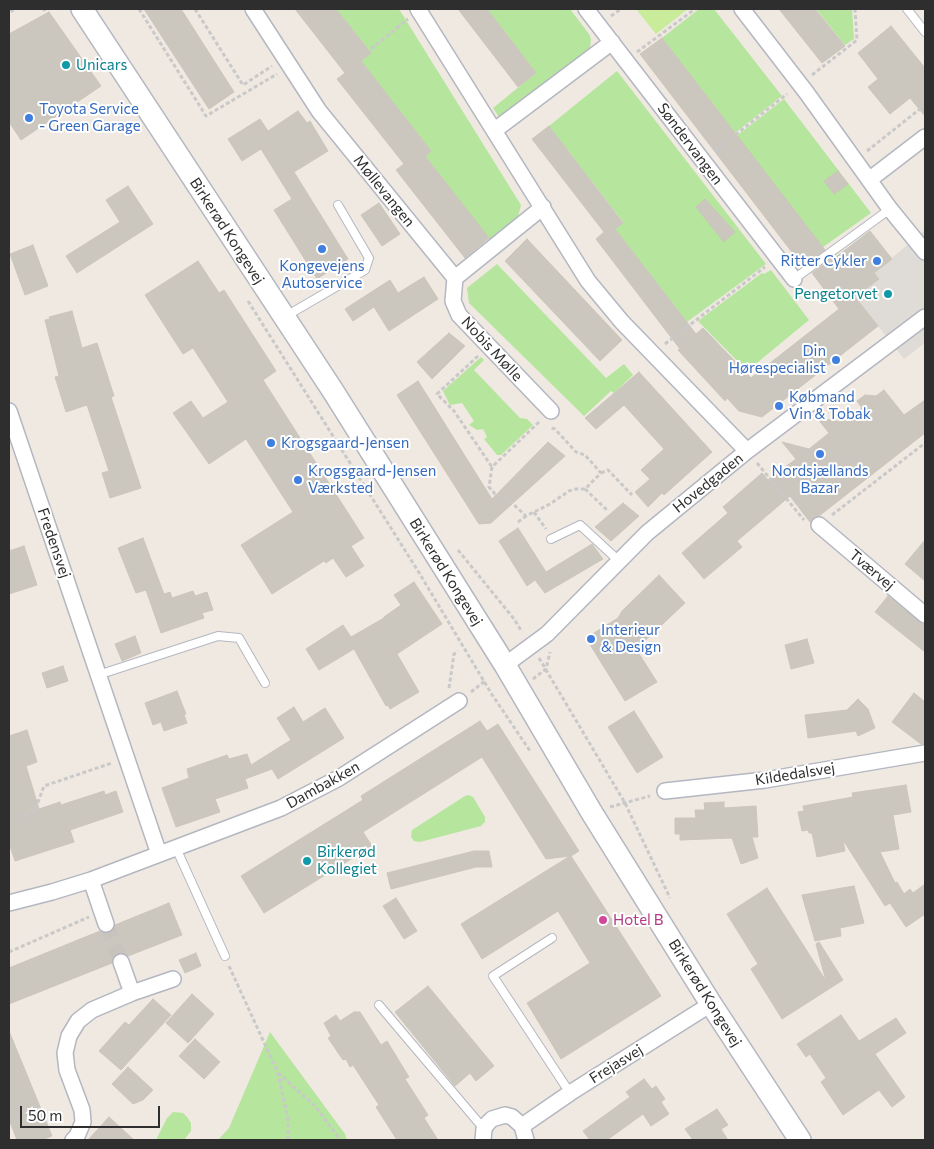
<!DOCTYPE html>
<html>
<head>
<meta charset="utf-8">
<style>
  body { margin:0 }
  #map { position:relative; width:934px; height:1149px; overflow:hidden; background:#efe9e1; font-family:Commissioner,sans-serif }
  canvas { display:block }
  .frame { position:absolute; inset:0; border:10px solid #2e2e2e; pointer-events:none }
  .scale { position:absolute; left:20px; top:1106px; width:140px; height:22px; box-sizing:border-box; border:2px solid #2e2e2e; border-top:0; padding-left:6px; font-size:15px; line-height:18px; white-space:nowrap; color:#2e2e2e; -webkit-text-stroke:4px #fff; paint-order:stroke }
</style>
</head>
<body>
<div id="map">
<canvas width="934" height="1149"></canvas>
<div class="frame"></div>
<div class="scale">50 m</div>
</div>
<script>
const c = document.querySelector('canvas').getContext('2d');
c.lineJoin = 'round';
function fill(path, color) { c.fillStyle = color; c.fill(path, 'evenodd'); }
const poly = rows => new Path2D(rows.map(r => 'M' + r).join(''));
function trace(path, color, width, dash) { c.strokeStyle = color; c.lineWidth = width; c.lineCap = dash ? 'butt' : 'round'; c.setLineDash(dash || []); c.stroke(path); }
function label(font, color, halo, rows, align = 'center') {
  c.font = font + ' Commissioner,sans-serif'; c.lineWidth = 4; c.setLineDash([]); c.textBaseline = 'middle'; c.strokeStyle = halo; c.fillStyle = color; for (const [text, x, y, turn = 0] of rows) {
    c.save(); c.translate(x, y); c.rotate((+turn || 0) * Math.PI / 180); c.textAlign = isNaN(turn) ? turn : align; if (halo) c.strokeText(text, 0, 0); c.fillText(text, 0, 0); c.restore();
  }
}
const green = poly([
  [336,9,399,9,521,205,518,217,490,240,425,156,431,151,361,61,371,53],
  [487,9,570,9,589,34,591,39,590,48,499,117,493,108,536,73],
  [699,9,714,9,782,96,735,133,662,38],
  [816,9,852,9,854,39,845,45],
  [617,71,766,264,687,322,615,229,623,222,549,126],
  [784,99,871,213,823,247,725,145],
  [497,264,606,378,624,364,633,375,614,393,611,391,584,416,469,303,467,288],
  [771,270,809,320,747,371,698,321,762,273,764,274],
  [481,357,484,360,474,370,520,418,527,419,533,425,501,455,497,455,484,439,487,437,483,429,477,430,469,425,474,421,462,403,450,405,443,391],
  [469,795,473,797,485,817,485,822,481,826,420,842,414,841,411,837,412,830,465,796],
  [270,1032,345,1134,347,1140,218,1140,229,1128],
  [173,1112,183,1113,187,1117,191,1123,191,1131,184,1140,156,1140,167,1118]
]);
const pitch = poly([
  [636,9,688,9,656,34]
]);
const plaza = poly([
  [925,230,925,343,904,359,855,297,878,278,874,273]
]);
const building = poly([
  [144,9,181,9,234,92,209,109,144,9],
  [295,9,336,9,371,53,361,61,431,151,425,156,489,238,465,258,396,170,404,164,337,79,345,73,295,9],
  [458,9,487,9,536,73,518,87,458,9],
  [779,9,815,9,845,46,822,63,779,9],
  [49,12,101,86,21,140,9,122,9,34,49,12],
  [891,26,925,68,925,116,910,98,890,114,868,87,878,79,858,53,891,26],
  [662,38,825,250,805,264,804,262,801,264,640,54,662,38],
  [298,111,307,123,310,121,328,151,294,172,348,259,317,279,274,210,292,199,261,149,242,161,228,139,260,119,268,131,298,111],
  [549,126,623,223,615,229,696,334,703,328,751,378,839,309,812,273,831,259,832,260,870,231,892,259,874,273,879,279,855,297,878,326,762,417,739,411,727,398,725,401,678,350,680,349,596,239,604,232,532,139,549,126],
  [838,171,848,184,834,194,824,181,838,171],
  [128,186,153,224,77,273,66,256,120,222,106,200,128,186],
  [705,199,735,232,724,242,696,207,705,199],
  [379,203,400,234,382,246,361,215,379,203],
  [527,239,622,340,600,361,505,261,527,239],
  [33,245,48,286,25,295,10,254,33,245],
  [198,261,219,293,224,290,276,371,263,380,364,538,351,546,364,566,346,577,333,558,326,563,324,561,272,594,241,545,293,512,246,439,209,464,173,413,191,401,203,418,228,402,193,348,183,354,145,295,198,261],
  [424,277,438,299,389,331,374,307,353,321,345,309,390,280,398,293,424,277],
  [72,311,82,348,97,343,114,396,111,397,141,488,110,498,102,473,109,471,87,405,66,412,55,377,59,376,45,320,50,319,49,317,72,311],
  [449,333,465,346,432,379,417,362,449,333],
  [639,372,712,452,664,495,662,493,648,507,635,492,650,479,641,470,664,449,624,405,596,429,585,418,639,372],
  [418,381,492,499,548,442,565,456,491,523,479,524,397,395,418,381],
  [884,390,904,415,925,400,925,433,819,516,812,519,810,522,790,496,737,541,742,547,704,579,682,553,728,513,723,507,762,473,768,480,796,459,782,442,809,449,829,433,817,418,843,422,862,408,857,401,865,395,876,396,884,390],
  [623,503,639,516,611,541,595,527,623,503],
  [518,528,546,572,592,544,603,559,545,593,535,580,527,586,499,541,518,528],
  [143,538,164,594,170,592,172,598,193,591,195,596,207,592,213,610,202,613,204,618,161,633,146,590,136,593,118,548,143,538],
  [925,540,925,581,905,564,925,540],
  [24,546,37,585,9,594,9,551,24,546],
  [659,575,685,603,636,649,657,682,625,701,586,638,618,618,622,611,659,575],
  [414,582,442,624,397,654,419,692,390,709,388,705,386,706,354,649,319,670,306,649,343,625,351,637,384,618,384,617,401,605,394,595,414,582],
  [888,596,925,626,925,652,875,612,888,596],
  [135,636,141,653,122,661,115,644,135,636],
  [807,639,814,663,791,669,785,645,807,639],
  [63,666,68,681,47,688,42,673,63,666],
  [177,691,186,714,184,715,187,723,164,731,161,722,153,725,145,703,177,691],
  [914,693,925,702,925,744,921,744,892,722,914,693],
  [858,699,868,709,875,728,858,736,856,731,808,738,805,715,847,710,858,699],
  [294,707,303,722,325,708,344,738,278,779,272,769,245,779,248,788,215,799,220,812,176,827,162,788,189,778,187,769,227,755,229,759,247,754,251,765,291,740,277,718,294,707],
  [634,711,663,757,637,773,608,727,634,711],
  [480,721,487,731,498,724,579,851,571,856,661,996,561,1059,527,1003,590,963,558,911,482,959,461,924,570,856,546,859,482,757,363,832,372,846,264,913,241,876,363,800,361,796,480,721],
  [27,730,37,762,26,766,39,809,60,802,61,805,104,791,105,795,116,791,123,812,70,830,74,842,15,861,9,843,9,736,27,730],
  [906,785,911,812,893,815,899,849,880,852,895,883,897,882,904,894,910,889,913,893,925,884,925,914,906,927,890,903,885,906,843,840,845,851,817,857,812,833,809,833,808,830,802,831,798,812,804,811,803,806,853,797,852,793,906,785],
  [724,802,724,808,756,806,758,837,752,837,758,858,741,864,732,838,680,840,680,834,675,834,675,818,696,818,695,810,705,810,704,803,724,802],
  [474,851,489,851,492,867,476,867,391,889,387,873,474,851],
  [854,886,864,923,840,928,841,936,815,941,802,895,854,886],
  [767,888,826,981,816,944,819,942,843,980,782,1019,751,969,758,964,727,914,767,888],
  [396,898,417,931,404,939,383,906,396,898],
  [169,903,182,935,128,956,123,953,117,953,114,956,112,963,9,1004,9,968,100,931,105,933,109,933,113,930,115,925,169,903],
  [196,953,201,966,185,973,179,960,196,953],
  [428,986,494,1066,476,1081,470,1073,455,1086,395,1012,428,986],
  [192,994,214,1014,188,1043,166,1023,192,994],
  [153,999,171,1015,121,1070,99,1051,125,1022,129,1025,153,999],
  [354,1012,360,1012,381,1045,387,1041,409,1077,405,1079,428,1115,424,1118,438,1140,397,1140,376,1107,379,1105,353,1065,350,1067,346,1059,343,1060,328,1038,331,1036,324,1023,336,1015,340,1021,354,1012],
  [841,1015,859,1041,896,1018,906,1033,875,1054,905,1097,892,1107,879,1090,843,1115,821,1082,826,1078,810,1054,806,1057,797,1044,841,1015],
  [9,1031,52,1136,42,1140,17,1140,9,1119,9,1031],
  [195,1039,220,1062,204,1079,179,1056,195,1039],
  [128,1067,153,1090,143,1100,133,1104,112,1084,128,1067],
  [644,1079,652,1089,656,1086,665,1099,661,1102,669,1114,651,1126,643,1114,607,1140,590,1140,583,1131,630,1097,626,1092,644,1079],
  [717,1109,728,1125,721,1129,728,1140,693,1140,685,1129,717,1109],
  [109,1117,134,1140,88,1140,109,1117]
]);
const minorTunnel = poly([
  [106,924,121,962]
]);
const path = poly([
  [11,9,12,11,15,9],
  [43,9,44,10,46,9],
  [139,9,206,116,277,74],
  [195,9,243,85,272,66],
  [611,16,621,9],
  [371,49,408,19],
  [637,52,695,9],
  [812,75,857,40,855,9],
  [715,151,787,94],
  [867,151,925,105],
  [248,301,418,571,491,693,530,751],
  [665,344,765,267],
  [478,356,437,394,454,411,492,467],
  [539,422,492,467,489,487,495,494,510,501,526,516,550,504,569,491,576,489,585,489,601,473,585,455,576,452,555,429,551,428],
  [757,463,804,520],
  [601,473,608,470,632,495],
  [585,489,608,511],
  [534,512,546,529],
  [832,515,925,443],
  [518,522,526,516],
  [458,550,514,619,522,632],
  [539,658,625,803,670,898],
  [533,679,546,669,550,652],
  [449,688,454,654,458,651],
  [471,692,485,681],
  [610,807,650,796],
  [18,817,35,810,44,786,112,763],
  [9,952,89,917],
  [229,966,278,1073,288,1120,288,1140],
  [278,1073,315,1106,340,1140]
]);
const service = poly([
  [907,9,925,32],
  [794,279,890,209],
  [286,316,365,270,369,258,338,205],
  [551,539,580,525,619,561],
  [98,675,218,636,239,638,265,683],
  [176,848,225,956],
  [552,938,493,976,570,1093],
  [379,1005,484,1129]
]);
const minor = poly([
  [253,9,319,111,455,278,543,207],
  [418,9,588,281,622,322,747,451],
  [586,9,794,279],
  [742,9,806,92,890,209,925,252],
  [495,130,612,42],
  [869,180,925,137],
  [455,278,453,301,459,315,551,411],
  [9,411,159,854],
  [819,525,925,615],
  [505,665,547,634,647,533,747,451,925,317],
  [665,791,765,780,925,753],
  [91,880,106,924],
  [9,903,52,892,91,880,281,808,339,778,459,701],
  [121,962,132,993],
  [522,1126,570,1093,711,1004],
  [73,1140,77,1136,83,1122,82,1110,67,1070,65,1053,69,1036,78,1021,92,1010,132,993,173,979],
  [483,1140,484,1129,487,1124,492,1119,505,1115,512,1117,522,1126,526,1140]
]);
const secondary = poly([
  [82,9,333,391,505,665,592,813,711,1004,800,1140]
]);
const markers = [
  [66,65,5,"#0f9aa8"],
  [29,118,5,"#3f7fe0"],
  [322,249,5,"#3f7fe0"],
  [877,261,5,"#3f7fe0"],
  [888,294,5,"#0f9aa8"],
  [836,360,5,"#3f7fe0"],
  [779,406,5,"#3f7fe0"],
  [271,443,5,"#3f7fe0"],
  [820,454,5,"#3f7fe0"],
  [298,480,5,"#3f7fe0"],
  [591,639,5,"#3f7fe0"],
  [307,861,5,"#0f9aa8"],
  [603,920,5,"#d1479c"]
];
const cultureNames = [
  ["Unicars",76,65],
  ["Pengetorvet",878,294,"right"],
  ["Birkerød",317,852],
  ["Kollegiet",317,869]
];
const shopNames = [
  ["Toyota Service",39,109],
  ["- Green Garage",39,126],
  ["Ritter Cykler",867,261,"right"],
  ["Kongevejens",322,266,"center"],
  ["Autoservice",322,283,"center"],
  ["Din",826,351,"right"],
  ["Hørespecialist",826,368,"right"],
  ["Købmand",789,397],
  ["Vin & Tobak",789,414],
  ["Krogsgaard-Jensen",281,443],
  ["Krogsgaard-Jensen",308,471],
  ["Værksted",308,488],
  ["Nordsjællands",820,471,"center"],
  ["Bazar",820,488,"center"],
  ["Interieur",601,630],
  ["& Design",601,647]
];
const streetNames = [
  ["Søndervangen",690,144,53],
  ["Møllevangen",384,191,51],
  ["Birkerød Kongevej",227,231,57],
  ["Nobis Mølle",492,349,47],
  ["Hovedgaden",708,483,-39],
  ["Fredensvej",54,543,71],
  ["Tværvej",872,570,40],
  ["Birkerød Kongevej",446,572,58],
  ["Kildedalsvej",795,774,-9],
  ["Dambakken",323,785,-29],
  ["Birkerød Kongevej",705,993,58],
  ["Frejasvej",616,1064,-32]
];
const hotelNames = [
  ["Hotel B",613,920]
];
fill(green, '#b6e59e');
fill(pitch, '#c9ec9a');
fill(plaza, '#dfdcd8');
fill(building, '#cbc7bf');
trace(building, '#cbc5ba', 1);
trace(minorTunnel, '#c8c4bd', 15, [15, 8]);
trace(service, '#b4b7c1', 10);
trace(minor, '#b4b7c1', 18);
trace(secondary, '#b4b7c1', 24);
trace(path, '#c9c9c9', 3, [4, 2.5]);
trace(service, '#fff', 8);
trace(minor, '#fff', 15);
trace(secondary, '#fff', 21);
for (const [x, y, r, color] of markers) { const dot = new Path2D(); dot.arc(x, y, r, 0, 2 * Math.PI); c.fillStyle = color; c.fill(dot); trace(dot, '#fff', 2); }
label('15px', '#0d838f', '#fff', cultureNames, 'left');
label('15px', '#366cbe', '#fff', shopNames, 'left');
label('15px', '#2e2e2e', '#fff', streetNames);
label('15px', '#b23c85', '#fff', hotelNames, 'left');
</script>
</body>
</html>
